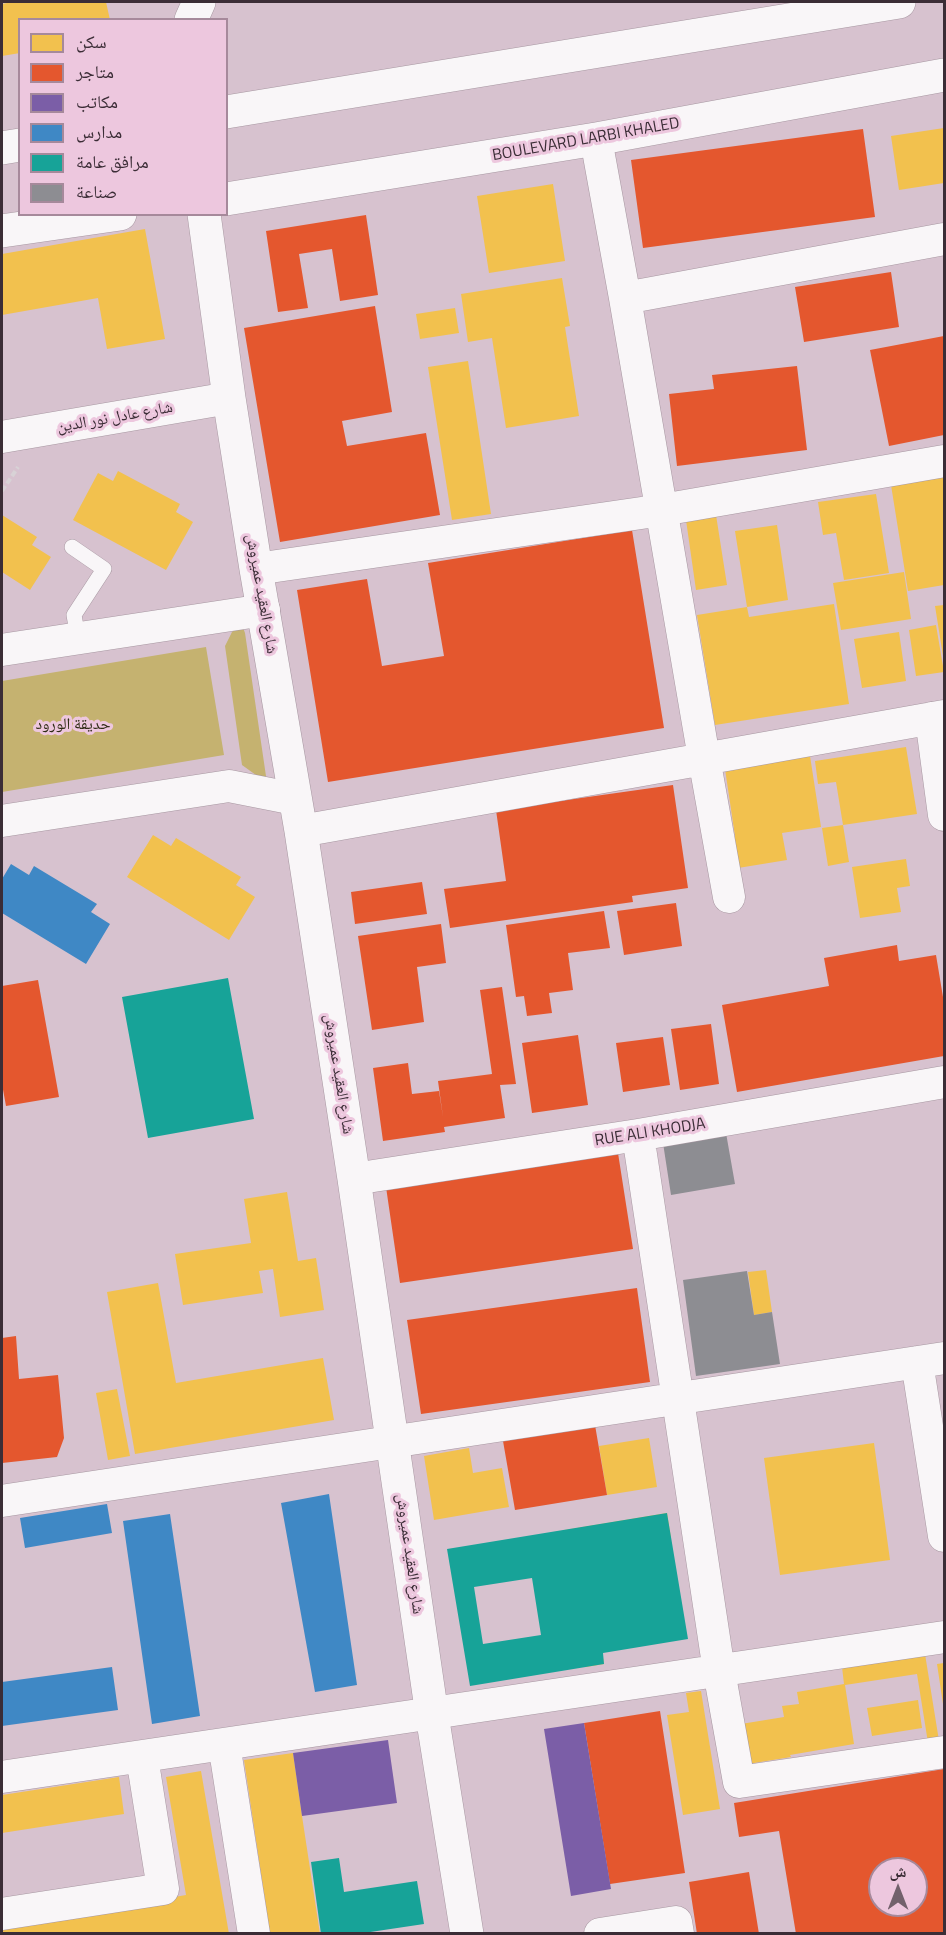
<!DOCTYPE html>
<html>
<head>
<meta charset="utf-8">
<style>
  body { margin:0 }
  #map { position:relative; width:946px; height:1935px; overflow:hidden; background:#d7c2cf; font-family:"Titillium Web","Noto Naskh Arabic",sans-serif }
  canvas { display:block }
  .frame { position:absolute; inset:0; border:3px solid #3b2d36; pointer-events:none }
  .legend { position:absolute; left:18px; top:18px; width:210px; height:198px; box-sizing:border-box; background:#edc7de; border:2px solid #a6899b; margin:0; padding:8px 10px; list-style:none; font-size:18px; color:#3b2d36 }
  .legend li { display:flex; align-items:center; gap:12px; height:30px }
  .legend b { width:30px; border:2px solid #a6899b }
  .north { position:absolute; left:868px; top:1857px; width:60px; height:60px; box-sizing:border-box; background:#edc7de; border:2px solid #a6899b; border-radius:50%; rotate:0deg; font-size:16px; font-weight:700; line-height:24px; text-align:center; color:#3b2d36 }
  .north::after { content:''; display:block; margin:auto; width:21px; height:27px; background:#72616c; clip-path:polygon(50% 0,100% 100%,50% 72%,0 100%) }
</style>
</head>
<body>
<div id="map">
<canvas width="946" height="1935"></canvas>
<div class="frame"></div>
<ul class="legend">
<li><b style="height:16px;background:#f2c14e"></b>سكن</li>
<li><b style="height:16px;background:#e4572e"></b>متاجر</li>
<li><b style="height:16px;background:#7b5ea7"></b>مكاتب</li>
<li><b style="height:16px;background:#3f88c5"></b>مدارس</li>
<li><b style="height:16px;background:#17a398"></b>مرافق عامة</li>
<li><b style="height:16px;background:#8d8d92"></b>صناعة</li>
</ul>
<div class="north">ش</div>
</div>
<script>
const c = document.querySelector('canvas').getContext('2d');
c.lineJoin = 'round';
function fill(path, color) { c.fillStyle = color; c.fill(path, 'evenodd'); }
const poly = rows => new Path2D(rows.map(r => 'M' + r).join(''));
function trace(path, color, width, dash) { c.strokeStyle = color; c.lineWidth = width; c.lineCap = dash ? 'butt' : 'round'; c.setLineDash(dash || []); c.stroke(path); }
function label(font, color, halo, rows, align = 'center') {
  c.font = font + ' "Titillium Web","Noto Naskh Arabic",sans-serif'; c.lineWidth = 6; c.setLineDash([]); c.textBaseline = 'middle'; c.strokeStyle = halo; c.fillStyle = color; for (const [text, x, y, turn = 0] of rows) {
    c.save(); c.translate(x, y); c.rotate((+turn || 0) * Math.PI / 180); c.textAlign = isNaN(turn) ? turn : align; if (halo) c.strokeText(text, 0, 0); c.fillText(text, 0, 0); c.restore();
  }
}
const green = poly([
  [241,622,245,633,267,783,242,765,225,646,232,632],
  [206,647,224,755,2,792,2,681]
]);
const homes = poly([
  [12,2,106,2,110,20,20,20,20,53,2,56,2,4],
  [944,128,944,183,899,190,891,136],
  [553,184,565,261,489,273,477,196],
  [145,229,165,339,107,349,98,298,2,315,2,254],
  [562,278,570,326,565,327,579,416,506,428,492,338,468,342,461,294],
  [455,308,459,333,420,339,416,314],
  [468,361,491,514,452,520,428,367],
  [118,471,180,504,176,512,193,522,166,570,73,520,98,473,113,481],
  [944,476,944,585,908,591,891,485],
  [876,494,889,573,844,580,836,533,823,535,818,502],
  [2,515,37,537,32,545,51,557,30,590,2,572],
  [716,515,727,585,696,590,686,520],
  [777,525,788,600,747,607,735,531],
  [904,572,911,619,841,630,833,583],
  [834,604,849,704,715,725,697,615,747,607,749,617],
  [944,605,944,656,943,656,935,606],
  [936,625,944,672,916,676,909,630],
  [899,632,906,681,862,688,854,639],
  [906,747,917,814,843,825,836,782,818,784,815,761],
  [810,756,821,827,782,833,787,860,738,868,733,836,735,836,725,769],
  [843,825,849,862,828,866,822,828],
  [153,835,171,846,176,838,241,877,236,885,255,897,229,940,127,877],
  [906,859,910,886,897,888,901,912,860,918,852,867],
  [287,1192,298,1261,316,1258,324,1310,280,1317,273,1269,259,1271,263,1293,183,1305,175,1254,251,1243,244,1199],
  [766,1270,772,1312,754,1315,748,1272],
  [158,1283,176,1383,323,1358,334,1420,135,1454,107,1292],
  [117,1389,130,1456,108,1460,96,1393],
  [649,1438,657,1487,607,1495,599,1446],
  [874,1443,890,1560,780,1575,764,1458],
  [469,1448,473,1473,502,1468,509,1507,434,1520,424,1456],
  [667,1513,671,1538,646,1542,650,1567,573,1580,565,1530],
  [657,1569,666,1616,618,1625,609,1577],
  [601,1645,604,1664,586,1667,583,1647],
  [925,1654,940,1747,929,1749,917,1674,845,1685,854,1744,790,1755,791,1757,748,1764,741,1724,784,1717,782,1706,799,1704,797,1692,844,1684,842,1667],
  [944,1663,944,1704,943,1704,937,1664],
  [701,1691,720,1809,683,1815,667,1715,689,1712,686,1693],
  [918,1700,922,1728,872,1736,867,1708],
  [293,1753,302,1816,320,1934,270,1934,244,1760],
  [201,1771,229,1934,2,1934,2,1927,186,1895,166,1777],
  [119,1777,124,1814,2,1833,2,1795]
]);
const shops = poly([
  [863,129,875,217,643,248,631,160],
  [366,215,378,295,340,301,332,249,299,254,308,308,278,312,266,231],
  [891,272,899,327,804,342,795,287],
  [375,306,392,412,342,421,347,446,426,433,440,515,280,542,244,328],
  [944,336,944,435,889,446,870,350],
  [797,366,807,450,677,466,669,394,714,389,712,375],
  [632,530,664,728,328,782,297,590,367,579,382,666,444,656,428,563],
  [673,785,688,888,632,896,633,902,450,928,444,889,506,881,496,810],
  [422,882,427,914,355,924,351,892],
  [676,903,682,946,624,955,617,911],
  [604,911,610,948,568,953,573,990,549,993,552,1013,527,1016,524,996,516,997,506,925],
  [441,924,446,963,417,967,424,1022,372,1030,358,936],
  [897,945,899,961,936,955,944,1003,944,1056,737,1092,722,1005,829,986,824,958],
  [38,980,59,1097,6,1106,2,1084,2,986],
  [502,987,516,1084,500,1085,505,1118,444,1127,445,1132,383,1141,373,1068,408,1063,412,1094,439,1091,443,1117,438,1081,492,1074,480,990],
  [711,1024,719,1084,680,1090,671,1029],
  [578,1035,588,1105,532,1113,522,1043],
  [663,1037,670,1085,623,1092,616,1043],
  [618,1153,633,1249,400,1283,386,1187],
  [637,1288,650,1382,421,1414,407,1320],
  [16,1336,19,1379,58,1375,64,1438,57,1457,2,1463,2,1338],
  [595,1425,607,1495,515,1510,503,1441],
  [660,1711,685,1873,610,1884,584,1723],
  [944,1769,944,1934,796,1934,779,1831,739,1837,734,1803],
  [880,1869,916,1869,916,1905,880,1905],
  [749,1872,759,1934,697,1934,689,1882]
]);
const offices = poly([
  [584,1723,611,1889,571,1896,544,1729],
  [388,1740,397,1803,302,1816,293,1753]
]);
const schools = poly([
  [11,864,29,875,34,866,97,904,91,912,110,924,86,964,2,913,2,879],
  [329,1494,357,1685,315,1692,281,1503],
  [107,1504,112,1533,25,1548,20,1518],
  [170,1514,200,1716,152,1724,123,1521],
  [112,1667,118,1710,2,1726,2,1682]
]);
const public = poly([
  [228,978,254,1119,148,1138,122,997],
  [667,1513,688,1639,603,1653,604,1664,470,1686,447,1549],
  [532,1578,541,1635,483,1644,474,1587],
  [339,1858,344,1892,417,1881,424,1924,357,1934,321,1934,311,1862]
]);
const industry = poly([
  [726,1133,735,1184,671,1195,663,1143],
  [747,1271,754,1315,772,1312,780,1364,696,1376,683,1280]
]);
const path = poly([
  [2,491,18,467]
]);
const service = poly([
  [72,547,104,569,74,615,78,638]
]);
const minor = poly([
  [596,139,625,298,704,758,729,897],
  [625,298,944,239],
  [2,437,229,398],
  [256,569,662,510,944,461],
  [2,650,264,610],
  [931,718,944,815],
  [2,821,229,786,295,799],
  [301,831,944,716],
  [638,1135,719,1671,739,1782,944,1752],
  [354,1179,638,1135,944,1082],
  [917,1362,944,1536],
  [2,1501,944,1358],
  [224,1744,254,1934],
  [2,1777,944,1637],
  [2,1914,163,1889,142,1757],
  [600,1934,676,1922,678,1934]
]);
const secondary = poly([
  [191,20,199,2],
  [226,112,899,2],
  [2,148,20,145],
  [226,199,596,139,944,75],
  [204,214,229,398,256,569,301,831,354,1179,432,1715,467,1934],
  [2,231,120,214]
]);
const streetNames = [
  ["BOULEVARD LARBI KHALED",586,140,-10],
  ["شارع عادل نور الدين",115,418,-10],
  ["شارع العقيد عميروش",261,594,80],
  ["شارع العقيد عميروش",338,1074,81],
  ["RUE ALI KHODJA",650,1133,-9],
  ["شارع العقيد عميروش",409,1554,82]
];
const parkNames = [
  ["حديقة الورود",73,725]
];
fill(green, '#c5b270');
fill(homes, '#f2c14e');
fill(shops, '#e4572e');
fill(offices, '#7b5ea7');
fill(schools, '#3f88c5');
fill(public, '#17a398');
fill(industry, '#8d8d92');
trace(service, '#a797a1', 16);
trace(minor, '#a797a1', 33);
trace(secondary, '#a797a1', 34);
trace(path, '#d8d2d6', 4, [6, 3]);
trace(service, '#f9f6f8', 15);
trace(minor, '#f9f6f8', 32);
trace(secondary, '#f9f6f8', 33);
label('16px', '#3b2d36', '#edc7de', streetNames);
label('16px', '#2e2b14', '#edc7de', parkNames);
</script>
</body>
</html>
